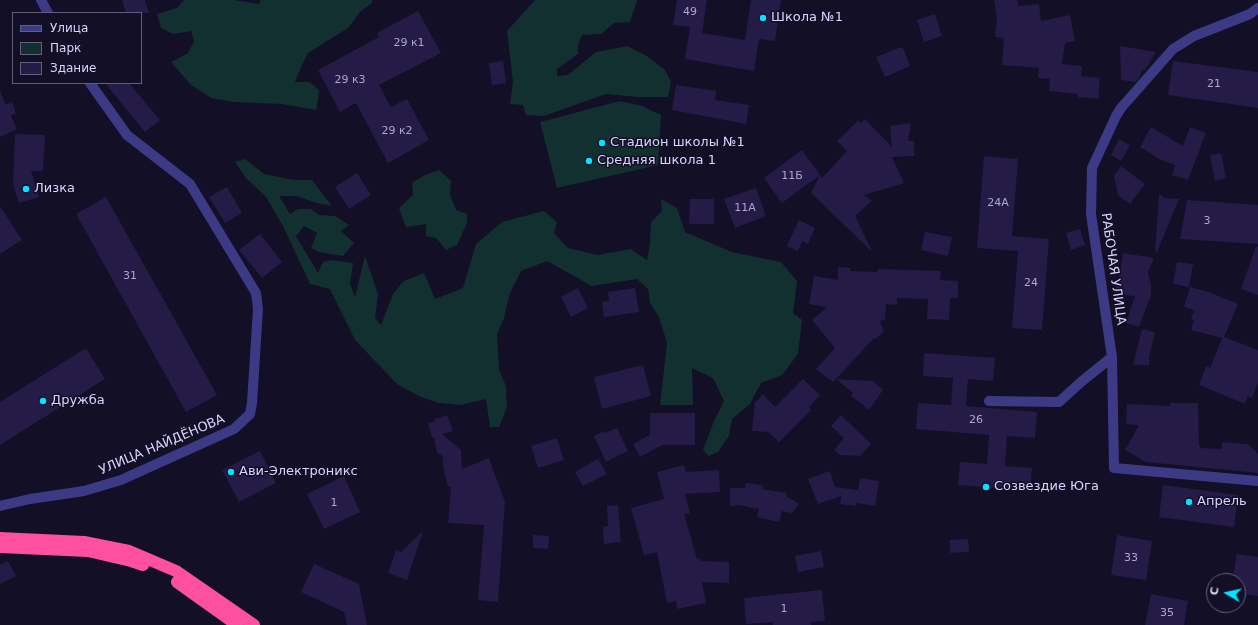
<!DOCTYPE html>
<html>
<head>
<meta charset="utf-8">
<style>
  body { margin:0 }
  #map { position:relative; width:1258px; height:625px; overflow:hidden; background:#130f26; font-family:"DejaVu Sans",sans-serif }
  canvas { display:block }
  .legend { position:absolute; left:12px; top:12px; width:130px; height:72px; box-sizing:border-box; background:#130f26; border:1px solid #625e7d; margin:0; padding:5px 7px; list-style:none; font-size:12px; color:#d9d4ff }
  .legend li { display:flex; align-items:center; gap:8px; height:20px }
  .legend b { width:20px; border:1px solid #625e7d }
  .north { position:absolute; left:1206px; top:573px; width:40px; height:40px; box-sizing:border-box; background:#130f26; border:1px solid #625e7d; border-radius:50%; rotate:279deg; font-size:11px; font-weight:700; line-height:16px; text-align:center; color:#d9d4ff }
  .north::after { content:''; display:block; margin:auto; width:14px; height:18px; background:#00e5ff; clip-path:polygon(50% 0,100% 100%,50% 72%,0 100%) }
</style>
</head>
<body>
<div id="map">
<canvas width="1258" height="625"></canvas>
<ul class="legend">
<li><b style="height:5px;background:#3d3a85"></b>Улица</li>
<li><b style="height:11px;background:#12302f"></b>Парк</li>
<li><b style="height:11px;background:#241b47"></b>Здание</li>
</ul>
<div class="north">С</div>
</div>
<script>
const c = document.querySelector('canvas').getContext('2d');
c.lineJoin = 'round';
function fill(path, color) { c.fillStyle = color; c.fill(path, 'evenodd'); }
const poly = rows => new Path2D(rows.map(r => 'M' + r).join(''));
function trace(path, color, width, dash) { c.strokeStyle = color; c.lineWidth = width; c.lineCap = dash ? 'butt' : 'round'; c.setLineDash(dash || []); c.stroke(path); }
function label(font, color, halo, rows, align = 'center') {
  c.font = font + ' "DejaVu Sans",sans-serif'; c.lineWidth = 3; c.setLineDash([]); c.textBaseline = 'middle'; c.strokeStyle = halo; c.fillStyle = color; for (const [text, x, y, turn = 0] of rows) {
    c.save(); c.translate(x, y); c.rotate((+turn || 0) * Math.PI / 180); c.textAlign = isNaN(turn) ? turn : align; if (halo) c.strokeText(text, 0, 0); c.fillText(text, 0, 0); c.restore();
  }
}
const green = poly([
  [184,0,234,0,259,4,261,0,372,0,372,3,361,11,348,28,308,53,301,67,295,82,309,82,319,90,318,99,316,110,282,104,234,102,211,98,191,85,171,62,188,53,194,41,191,31,173,34,161,28,157,14,177,8],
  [535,0,637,0,630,22,614,23,601,34,582,35,578,45,578,54,557,69,557,76,568,75,596,52,627,46,647,56,665,70,671,82,668,97,639,97,606,94,544,116,526,115,523,105,510,104,513,82,507,31],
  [620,101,642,106,661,115,658,165,557,188,540,122],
  [245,159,264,174,294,180,312,180,332,206,317,203,296,196,279,196,290,214,298,209,311,209,319,215,335,216,349,225,341,231,354,243,343,256,319,252,311,248,317,233,304,226,296,236,318,273,323,262,332,260,353,263,350,284,355,297,365,256,378,294,375,318,381,325,393,294,404,281,424,273,435,299,463,288,476,244,502,222,544,211,557,222,554,233,568,248,598,255,631,249,647,260,650,244,651,222,662,211,661,199,677,208,685,232,732,252,781,262,797,281,793,313,802,320,798,354,782,375,761,383,750,404,732,419,729,436,718,452,709,456,703,450,714,421,724,401,713,378,692,368,693,405,660,405,667,343,659,317,650,303,648,289,637,279,592,286,547,261,521,271,510,293,504,318,497,334,499,370,506,386,507,407,499,427,490,427,486,399,461,405,439,403,421,397,397,384,355,340,330,289,310,284,283,226,266,197,246,178,235,162],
  [439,170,451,181,450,195,456,210,467,214,467,223,457,245,446,250,436,238,426,236,426,224,406,227,399,208,413,195,412,183,425,175]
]);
const building = poly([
  [122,0,145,0,149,13,126,13],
  [677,0,707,0,702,33,745,40,751,0,781,0,775,41,759,39,754,71,685,59,690,27,673,25],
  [994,0,1017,0,1018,6,1039,4,1041,21,1070,15,1075,41,1065,43,1062,64,1082,66,1081,76,1100,78,1098,99,1078,97,1078,94,1049,91,1050,79,1038,78,1039,68,1002,65,1004,38,995,37,997,20],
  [418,11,441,53,379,85,391,107,407,99,429,140,388,163,356,103,340,112,318,70,379,37,377,33],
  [935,14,942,36,924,42,917,20],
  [1120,46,1156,52,1145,70,1142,70,1140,76,1136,82,1121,80],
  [898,48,903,48,910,66,885,77,876,57],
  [503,61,506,83,492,85,489,63],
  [1173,61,1258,72,1258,108,1168,95],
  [105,83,129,83,160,120,145,132],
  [676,85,716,91,715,100,749,105,746,124,672,110],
  [0,91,6,105,12,102,16,113,11,116,17,129,0,137],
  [865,119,892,147,890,126,911,123,908,141,914,141,914,156,892,157,904,183,864,195,872,201,855,216,871,249,870,250,811,193,820,175,782,203,764,178,802,150,822,178,847,151,837,141,858,121,861,123],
  [1151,127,1183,146,1190,127,1206,133,1188,180,1172,175,1175,165,1161,160,1140,147],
  [15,134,45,135,43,171,31,171,39,197,19,203,13,184],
  [1119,139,1130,145,1121,161,1111,155],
  [1221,153,1226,178,1215,181,1210,155],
  [984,156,1018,159,1012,236,1049,239,1042,330,1012,328,1018,251,977,248],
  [1121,166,1145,184,1130,204,1118,195,1114,176],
  [357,173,371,195,349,209,335,187],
  [227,187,242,213,225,223,209,197],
  [756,188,766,216,735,228,724,199],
  [1159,194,1165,198,1179,199,1157,252,1155,252],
  [106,197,217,395,186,412,76,214],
  [690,199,714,199,714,224,689,224],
  [1187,200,1258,205,1258,244,1180,239],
  [0,206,22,240,0,254],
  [799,220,815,228,808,244,802,241,798,251,787,246],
  [1080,229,1085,245,1071,250,1066,233],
  [925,232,952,237,948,256,921,250],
  [260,234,282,262,262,278,239,250],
  [1256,246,1258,247,1258,295,1241,289],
  [1123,253,1154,258,1148,272,1151,285,1151,295,1139,327,1126,323,1135,296,1116,294,1116,280,1119,279],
  [1177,262,1193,264,1189,287,1173,284],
  [838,267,850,268,850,271,878,272,878,269,941,271,940,280,958,281,958,298,950,298,949,320,927,319,928,299,897,298,897,305,886,304,885,320,880,321,884,332,875,339,874,338,836,379,873,381,883,390,869,410,851,396,853,393,836,379,833,382,816,369,835,348,812,320,827,307,809,304,814,276,838,280],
  [1190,287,1209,292,1238,304,1224,337,1258,350,1258,383,1252,398,1248,396,1245,404,1199,385,1206,366,1210,368,1222,338,1191,330,1194,320,1191,319,1194,310,1184,307],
  [578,288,588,308,571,317,561,297],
  [635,288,639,312,604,317,602,302,609,301,608,292],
  [1142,329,1155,332,1149,357,1149,365,1133,365],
  [86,348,105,379,0,445,0,402],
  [924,353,995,358,993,381,968,379,966,406,1037,412,1035,438,1007,436,1005,466,1032,468,1030,491,958,485,960,462,987,464,989,435,916,429,918,403,951,405,953,378,923,376],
  [643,365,651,396,602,409,594,377],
  [803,379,820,395,809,407,811,410,779,442,768,432,752,431,755,403,763,394,775,407],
  [1170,403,1198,403,1199,446,1200,446,1200,448,1222,449,1222,442,1248,444,1258,454,1258,473,1146,462,1125,450,1139,425,1126,424,1127,404,1170,406],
  [650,413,695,413,695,445,662,445,640,457,633,444,650,435],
  [447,415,453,431,442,434,461,450,462,469,489,458,505,502,498,602,478,600,484,525,448,523,451,487,448,486,444,471,442,455,437,453,434,437,432,437,428,423,435,421,435,419],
  [841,415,871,444,860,456,840,455,834,450,844,438,831,426],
  [617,428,628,451,606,462,594,436,604,431,605,433],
  [557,438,564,460,538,468,531,446],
  [260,451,276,483,239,502,222,470],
  [598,459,607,474,583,486,575,472],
  [684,465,686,472,719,470,720,492,685,494,690,513,684,514,697,559,701,558,701,561,729,562,729,583,702,582,706,603,677,609,676,601,667,603,657,552,644,555,631,508,664,499,657,472],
  [830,471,835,487,858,490,860,478,879,481,875,506,856,503,856,506,840,504,841,496,818,504,808,479],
  [344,476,360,512,324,529,307,494],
  [746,483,763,485,762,489,787,493,786,496,799,504,792,513,782,511,779,522,757,517,759,509,739,505,730,506,730,488,745,488],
  [1163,485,1238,495,1234,527,1159,517],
  [618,505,621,542,604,544,603,527,608,526,607,506],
  [423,531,407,580,388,573,396,550,401,552],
  [533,535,549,536,548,549,533,548],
  [1117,535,1152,541,1146,580,1111,575],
  [968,539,969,552,950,553,950,540],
  [821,551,824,567,798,572,795,556],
  [1237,554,1258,557,1258,596,1238,593,1238,581,1232,581],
  [8,561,16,576,0,584,0,565],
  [314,564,359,584,367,625,347,625,344,612,301,592],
  [822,590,825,621,811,622,811,625,773,625,773,622,746,624,744,598],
  [1151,594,1188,601,1184,625,1145,625]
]);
const minor = poly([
  [41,0,48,13],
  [1258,8,1250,14,1194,36,1173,49,1121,108,1116,116,1092,168,1091,214,1112,357,1114,468,1258,481],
  [989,401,1059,402,1081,382,1112,357],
  [0,506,30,499,84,491,121,480,234,429,250,414,252,403,258,309,256,293,190,184,127,135,90,83]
]);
const highway = poly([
  [0,538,84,542,129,551,176,571,254,625],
  [0,547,88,551,131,561,143,565],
  [177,582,237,625]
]);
const markers = [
  [763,18,4,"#00e5ff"],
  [602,143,4,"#00e5ff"],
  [589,161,4,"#00e5ff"],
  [26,189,4,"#00e5ff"],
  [43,401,4,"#00e5ff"],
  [231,472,4,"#00e5ff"],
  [986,487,4,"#00e5ff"],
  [1189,502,4,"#00e5ff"]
];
const numberNames = [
  ["49",690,12],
  ["29 к1",409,43],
  ["29 к3",350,80],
  ["21",1214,84],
  ["29 к2",397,131],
  ["11Б",792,176],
  ["24А",998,203],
  ["11А",745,208],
  ["3",1207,221],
  ["31",130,276],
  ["24",1031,283],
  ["26",976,420],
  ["1",334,503],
  ["33",1131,558],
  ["1",784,609],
  ["35",1167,613]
];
const poiNames = [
  ["Школа №1",771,18],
  ["Стадион школы №1",610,143],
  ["Средняя школа 1",597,161],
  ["Лизка",34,189],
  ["Дружба",51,401],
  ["Ави-Электроникс",239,472],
  ["Созвездие Юга",994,487],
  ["Апрель",1197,502]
];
const streetNames = [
  ["РАБОЧАЯ УЛИЦА",1113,269,82],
  ["УЛИЦА НАЙДЁНОВА",162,445,-23]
];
fill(green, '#12302f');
fill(building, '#241b47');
trace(minor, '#3d3a85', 10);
trace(highway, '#ff4fa3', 12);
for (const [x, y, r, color] of markers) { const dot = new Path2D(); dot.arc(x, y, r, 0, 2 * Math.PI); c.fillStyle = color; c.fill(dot); trace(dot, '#130f26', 1.5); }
label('11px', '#aca6d1', null, numberNames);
label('13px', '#d9d4ff', '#130f26', poiNames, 'left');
label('13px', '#d9d4ff', '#130f26', streetNames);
</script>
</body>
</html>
